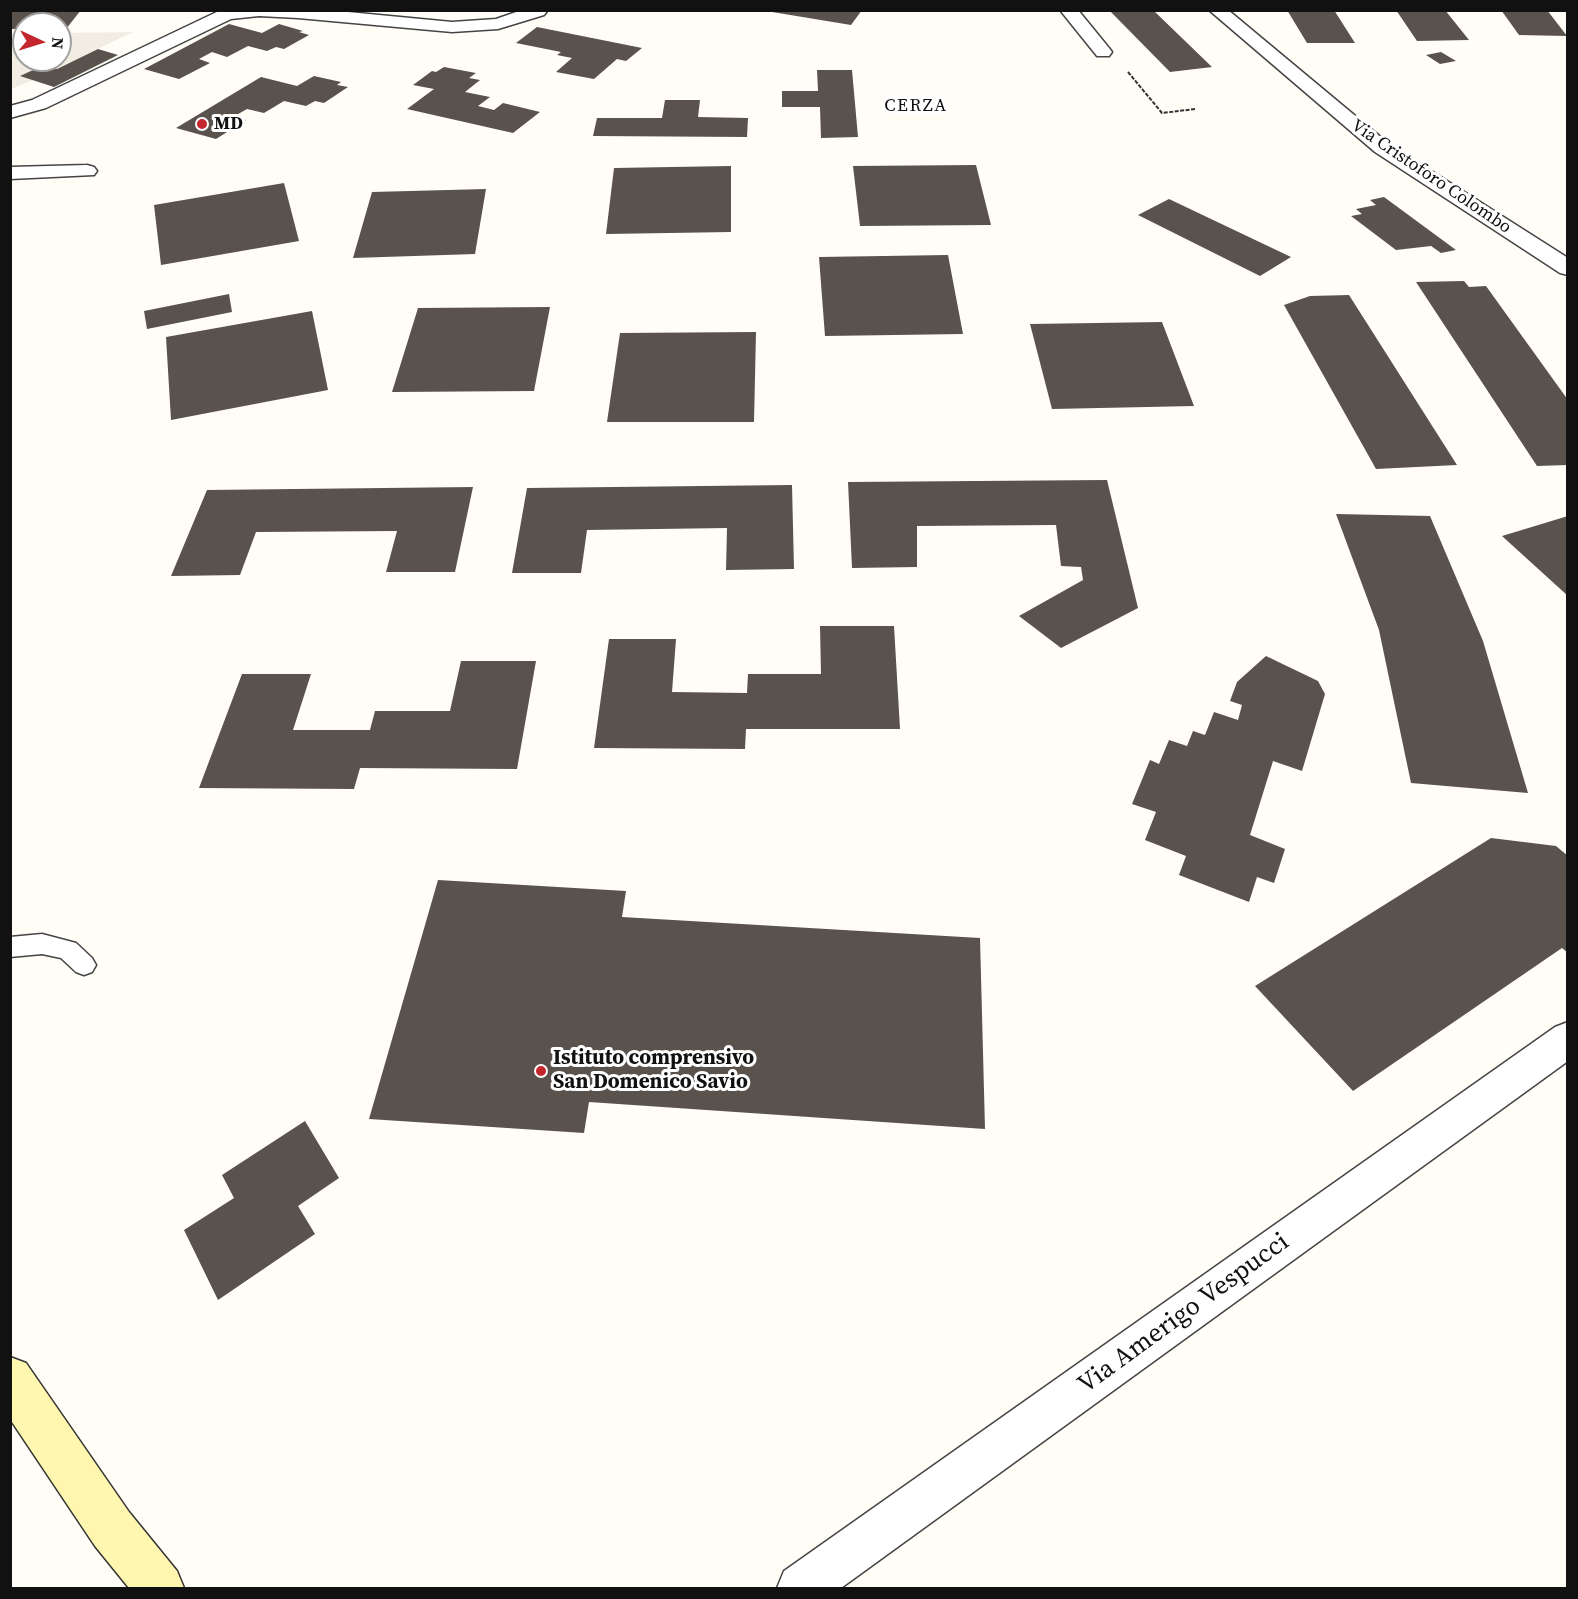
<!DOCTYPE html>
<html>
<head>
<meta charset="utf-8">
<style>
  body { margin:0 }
  #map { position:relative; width:1578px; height:1599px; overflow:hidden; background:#fffdf5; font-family:"Source Serif 4",serif }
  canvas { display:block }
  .frame { position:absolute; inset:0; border:12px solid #111; pointer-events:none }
  .north { position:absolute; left:12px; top:12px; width:60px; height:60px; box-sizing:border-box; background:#fff; border:2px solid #a0a0a0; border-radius:50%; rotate:94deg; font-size:16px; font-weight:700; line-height:24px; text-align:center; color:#111 }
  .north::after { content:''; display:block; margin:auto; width:21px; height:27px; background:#c4262e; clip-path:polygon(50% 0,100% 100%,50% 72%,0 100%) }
</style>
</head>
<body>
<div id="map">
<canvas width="1578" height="1599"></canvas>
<div class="frame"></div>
<div class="north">N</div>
</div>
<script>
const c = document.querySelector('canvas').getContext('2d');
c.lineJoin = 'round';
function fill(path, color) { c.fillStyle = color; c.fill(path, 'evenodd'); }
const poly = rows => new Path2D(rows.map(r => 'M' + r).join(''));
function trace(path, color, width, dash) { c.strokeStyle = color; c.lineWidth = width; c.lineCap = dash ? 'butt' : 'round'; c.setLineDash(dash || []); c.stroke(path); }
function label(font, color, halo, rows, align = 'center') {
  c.font = font + ' "Source Serif 4",serif'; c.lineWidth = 6; c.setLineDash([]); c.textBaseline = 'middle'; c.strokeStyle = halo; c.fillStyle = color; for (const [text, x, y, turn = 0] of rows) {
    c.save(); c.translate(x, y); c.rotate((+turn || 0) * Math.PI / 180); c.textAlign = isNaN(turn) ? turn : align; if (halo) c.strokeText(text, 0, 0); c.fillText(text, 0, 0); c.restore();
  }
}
const plaza = poly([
  [133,32,33,80,11,89,11,35,24,34,24,60,60,60,60,33]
]);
const building = poly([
  [81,10,66,29,60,29,60,24,24,24,24,29,10,29,10,12],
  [760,10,862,10,851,25],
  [1109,10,1153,10,1212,67,1170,72],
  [1287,10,1334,10,1355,43,1307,43],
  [1396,10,1445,10,1469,40,1417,41],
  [1501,10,1547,10,1567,36,1519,35],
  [229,24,262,33,279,24,303,31,299,32,309,35,284,49,276,47,267,51,248,46,227,57,212,52,199,59,210,63,179,79,144,69],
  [537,27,642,48,626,61,617,59,594,79,556,72,572,58,557,55,561,52,516,43],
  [98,49,118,55,54,87,20,76,44,65,57,69],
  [1441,52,1456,61,1440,64,1426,55],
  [444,67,476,73,469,78,480,80,465,92,490,97,478,106,494,110,503,103,540,112,513,133,407,109,434,89,413,85,432,71,436,72],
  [817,70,852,70,858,137,821,138,820,107,782,107,782,91,818,91],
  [314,76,341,82,337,85,348,87,324,103,315,101,306,106,284,101,264,113,247,109,233,117,246,120,216,139,176,128,261,77,297,86],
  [665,100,700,100,698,117,748,118,747,137,593,136,597,118,662,118],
  [976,165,991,225,860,226,853,166],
  [731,166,731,232,606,234,614,168],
  [284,183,299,241,161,265,154,205],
  [486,189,475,254,353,258,372,192],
  [1384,197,1456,250,1441,253,1431,246,1396,250,1351,216,1362,214,1356,209,1376,205,1370,200],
  [1169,199,1291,257,1260,276,1138,215],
  [948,255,963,334,825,336,819,257],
  [1464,281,1469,287,1486,286,1568,400,1568,465,1537,466,1416,282],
  [229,294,232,312,147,329,144,311],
  [1349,295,1457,465,1376,469,1284,305,1310,296],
  [550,307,534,391,392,392,418,308],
  [312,311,328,390,171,420,166,337],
  [1162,322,1194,406,1052,409,1030,324],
  [756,332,754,422,607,422,620,333],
  [1107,480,1138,608,1061,648,1019,616,1083,580,1081,567,1061,566,1056,525,917,526,917,567,852,568,848,482],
  [792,485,794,569,726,570,727,528,587,530,581,573,512,573,527,488],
  [473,487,455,572,386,572,397,531,256,532,240,575,171,576,207,490],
  [1336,514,1430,516,1483,641,1528,793,1411,783,1379,630],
  [1568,516,1568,596,1502,536],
  [820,626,894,626,900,729,746,729,745,749,594,748,609,639,676,639,672,692,747,693,748,674,821,674],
  [1266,656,1318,681,1325,694,1302,771,1273,761,1250,835,1285,849,1274,883,1257,877,1249,902,1179,875,1186,856,1145,840,1156,812,1132,804,1150,760,1159,764,1169,740,1187,746,1193,731,1205,735,1214,712,1238,720,1242,705,1230,701,1237,682],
  [461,661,536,661,517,769,360,768,354,789,199,788,242,674,311,674,293,730,370,730,375,711,450,711],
  [1491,838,1556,846,1568,856,1568,953,1562,948,1353,1091,1255,986],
  [438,880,626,891,622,917,980,938,985,1129,589,1102,584,1133,369,1119],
  [305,1121,339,1178,298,1206,315,1234,218,1300,184,1230,234,1198,222,1175]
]);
const path = poly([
  [1128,72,1162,113,1195,109]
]);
const service = poly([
  [42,934,76,943,92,958,96,965,92,972,84,975,76,972,61,958,42,954,10,957,10,937,42,934]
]);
const minor = poly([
  [221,10,327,10,452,22,496,19,522,10,547,11,544,15,498,29,452,32,298,18,259,16,231,19,46,108,10,118,10,106,32,100,221,10],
  [1060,10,1078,10,1109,48,1112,52,1109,56,1097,56,1060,10],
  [87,165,94,167,97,171,94,175,10,179,10,167,87,165],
  [1568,1022,1568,1061,841,1588,777,1588,784,1571,1555,1027,1568,1022]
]);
const tertiary = poly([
  [1209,10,1228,10,1389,144,1568,258,1568,275,1560,273,1375,152,1209,10]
]);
const secondary = poly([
  [10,1357,26,1363,129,1512,177,1571,184,1588,129,1588,95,1546,10,1419,10,1357]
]);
const markers = [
  [202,124,6,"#c4262e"],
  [541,1071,6,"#c4262e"]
];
const farNeighbourhoodnames = [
  ["CERZA",916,106]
];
const farPoinames = [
  ["MD",214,124]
];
const farStreetnames = [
  ["Via Cristoforo Colombo",1431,177,34]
];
const poiNames = [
  ["Istituto comprensivo",553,1059],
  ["San Domenico Savio",553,1083]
];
const nearStreetnames = [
  ["Via Amerigo Vespucci",1184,1314,-36]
];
fill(plaza, '#f1ede2');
fill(building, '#5a524d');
trace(service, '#444', 3);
trace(minor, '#444', 3);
trace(tertiary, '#444', 3);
trace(secondary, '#333', 3);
trace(path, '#333', 2, [4, 1.5]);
fill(service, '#fff');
fill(minor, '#fff');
fill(tertiary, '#fff');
fill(secondary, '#fff6b0');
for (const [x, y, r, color] of markers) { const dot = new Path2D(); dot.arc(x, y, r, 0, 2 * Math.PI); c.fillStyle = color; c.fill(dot); trace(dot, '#fff', 2); }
c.letterSpacing = '1.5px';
label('18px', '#111', '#fff', farNeighbourhoodnames);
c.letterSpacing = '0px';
label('bold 18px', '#111', '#fff', farPoinames, 'left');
label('18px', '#111', '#fff', farStreetnames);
label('bold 21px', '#111', '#fff', poiNames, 'left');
label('26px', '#111', '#fff', nearStreetnames);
</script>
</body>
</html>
